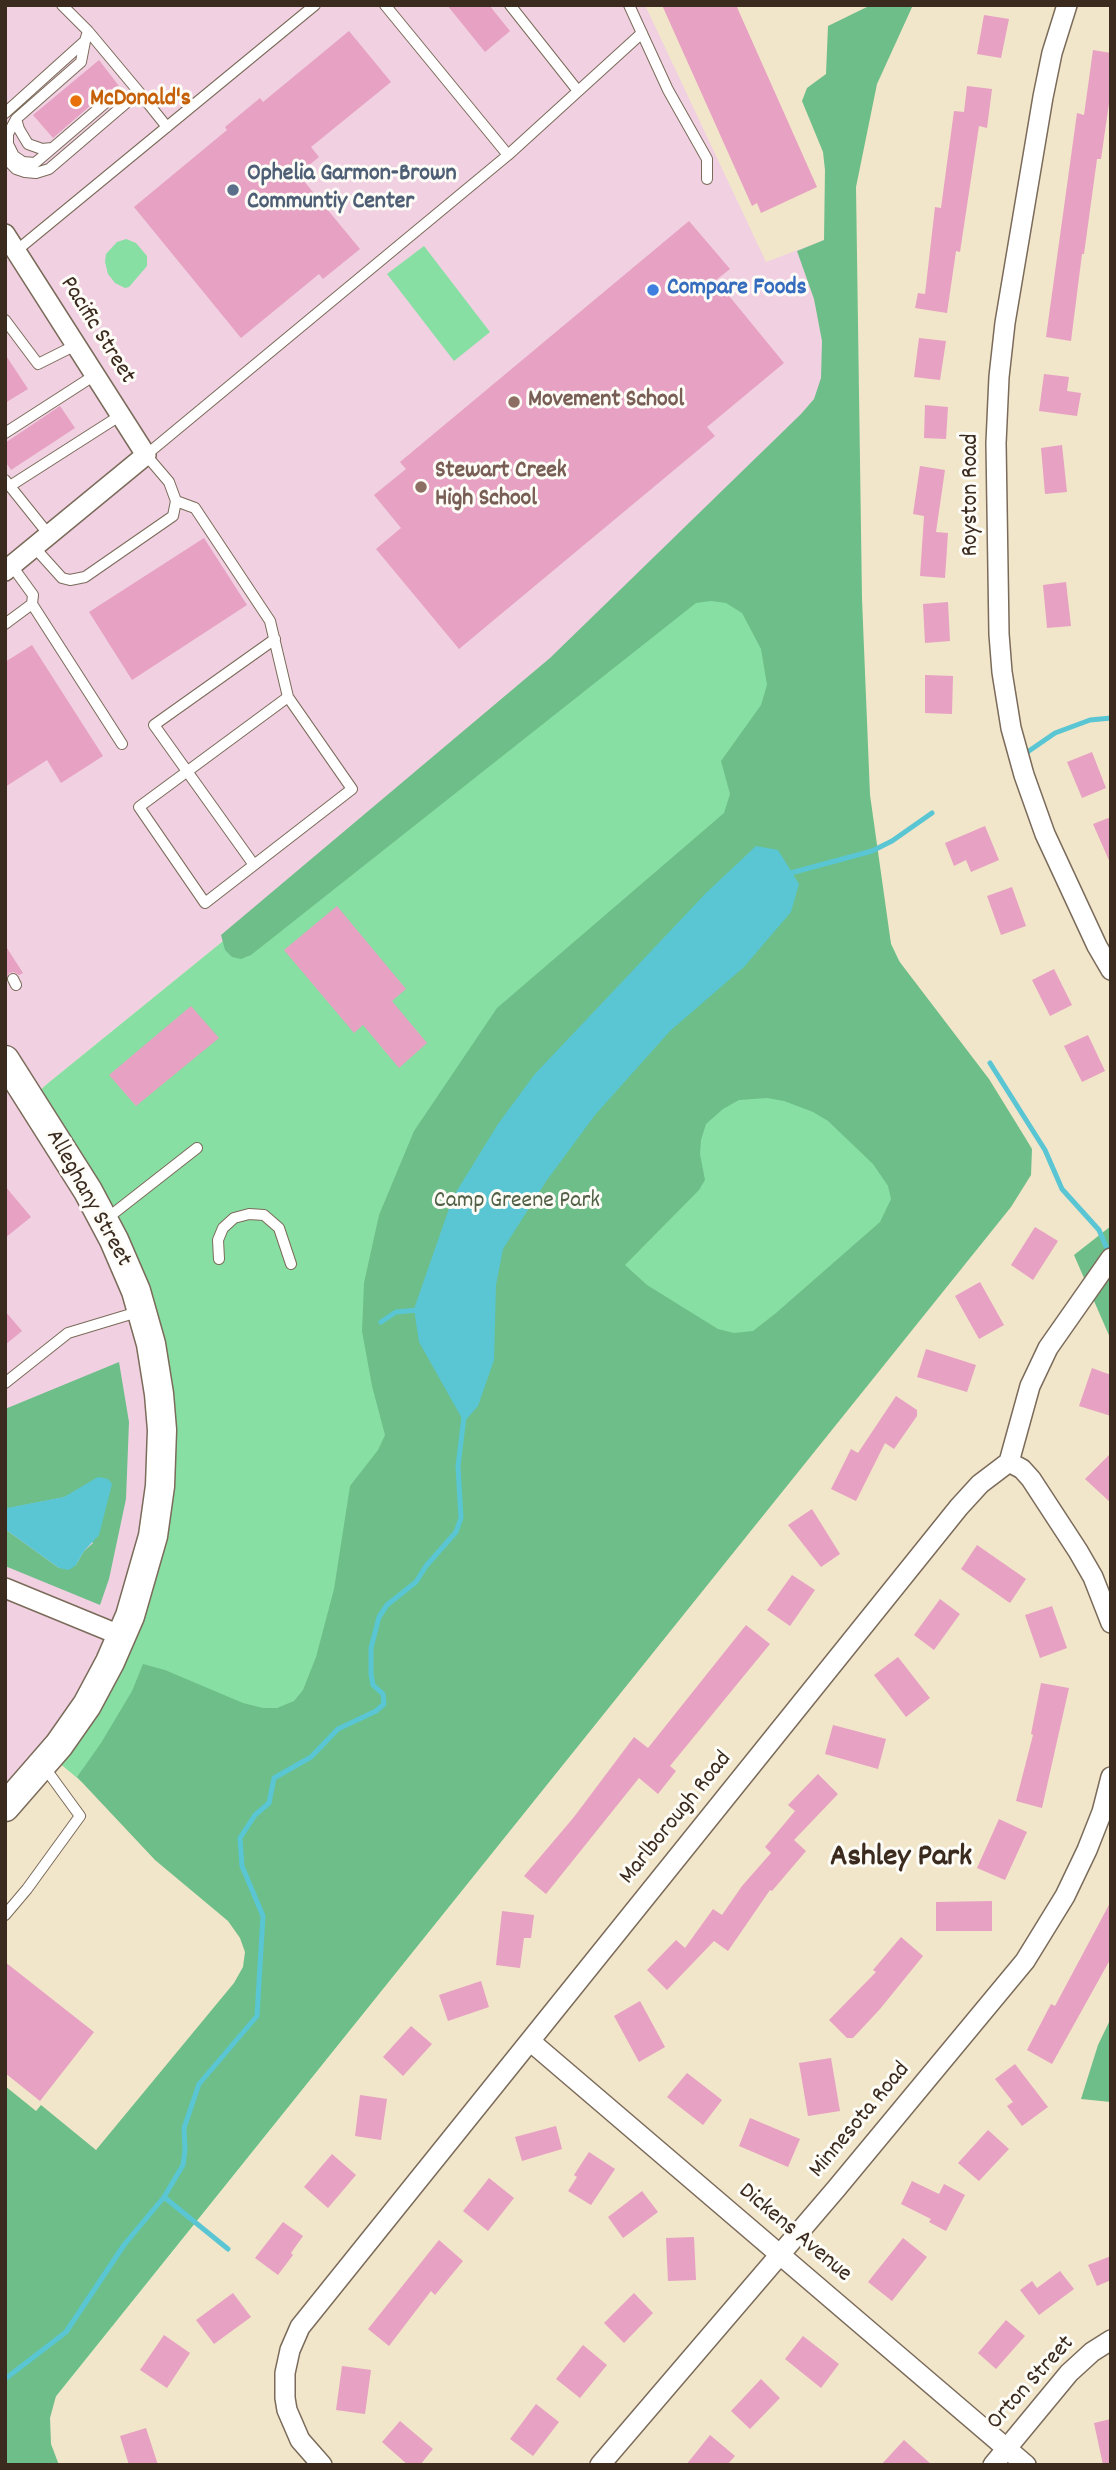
<!DOCTYPE html>
<html>
<head>
<meta charset="utf-8">
<style>
  body { margin:0 }
  #map { position:relative; width:1116px; height:2470px; overflow:hidden; background:#f1e5ca; font-family:Dekko,sans-serif }
  canvas { display:block }
  .frame { position:absolute; inset:0; border:7px solid #3b2a1e; pointer-events:none }
</style>
</head>
<body>
<div id="map">
<canvas width="1116" height="2470"></canvas>
<div class="frame"></div>
</div>
<script>
const c = document.querySelector('canvas').getContext('2d');
c.lineJoin = 'round';
function fill(path, color) { c.fillStyle = color; c.fill(path, 'evenodd'); }
const poly = rows => new Path2D(rows.map(r => 'M' + r).join(''));
function trace(path, color, width, dash) { c.strokeStyle = color; c.lineWidth = width; c.lineCap = dash ? 'butt' : 'round'; c.setLineDash(dash || []); c.stroke(path); }
function label(font, color, halo, rows, align = 'center') {
  c.font = font + ' Dekko,sans-serif'; c.lineWidth = 6; c.setLineDash([]); c.textBaseline = 'middle'; c.strokeStyle = halo; c.fillStyle = color; for (const [text, x, y, turn = 0] of rows) {
    c.save(); c.translate(x, y); c.rotate((+turn || 0) * Math.PI / 180); c.textAlign = isNaN(turn) ? turn : align; if (halo) c.strokeText(text, 0, 0); c.fillText(text, 0, 0); c.restore();
  }
}
const built = poly([
  [10,5,645,5,766,262,835,236,844,437,47,1084,33,1097,5,1052,5,9],
  [5,1072,134,1295,158,1486,109,1660,5,1805]
]);
const green = poly([
  [126,239,136,243,147,256,147,266,129,287,125,288,115,283,108,274,105,262,106,254,117,242],
  [424,246,490,332,454,361,387,274],
  [844,437,862,815,891,944,996,1161,1011,1206,41,2415,5,2280,272,1940,52,1757,146,1572,153,1342,33,1097,47,1084]
]);
const forest = poly([
  [871,5,913,5,877,84,856,187,862,599,870,795,891,944,899,961,989,1079,1026,1139,1032,1149,1031,1175,1011,1207,56,2396,50,2418,51,2444,59,2465,5,2465,5,2086,36,2111,41,2105,96,2150,234,1983,243,1967,245,1952,240,1938,228,1921,155,1860,77,1777,101,1743,132,1691,143,1664,165,1670,243,1703,263,1708,277,1708,294,1701,303,1690,316,1657,334,1589,350,1486,378,1450,385,1435,372,1386,362,1331,364,1283,379,1215,414,1131,497,1008,724,813,730,794,721,761,761,705,767,685,761,649,742,613,726,603,711,601,696,603,251,955,241,959,232,957,225,950,221,935,550,658,801,414,814,399,821,378,822,341,814,299,797,251,824,240,825,170,823,152,802,101,807,88,826,74,828,26],
  [767,1098,784,1101,813,1112,828,1121,873,1164,888,1186,891,1199,880,1222,776,1313,753,1331,734,1333,718,1329,647,1285,625,1265,699,1190,705,1180,700,1154,701,1140,706,1124,723,1109,739,1100],
  [1111,1226,1111,1340,1074,1255],
  [119,1362,129,1422,126,1499,109,1579,100,1605,5,1566,5,1529,59,1568,76,1565,84,1551,93,1543,65,1497,5,1509,5,1409],
  [1111,2018,1111,2102,1081,2099,1098,2045]
]);
const water = poly([
  [756,846,778,850,799,884,791,912,744,967,670,1031,595,1115,547,1180,503,1249,496,1285,494,1360,478,1406,464,1422,419,1342,414,1309,453,1197,498,1124,534,1075,706,893],
  [98,1477,108,1479,112,1484,99,1535,84,1551,76,1565,69,1570,59,1568,5,1529,5,1509,7,1508,64,1497]
]);
const stream = poly([
  [1026,753,1055,733,1090,720,1111,718],
  [787,874,872,851,892,841,932,813],
  [990,1063,1045,1150,1062,1189,1099,1230,1108,1251],
  [381,1322,396,1312,418,1310],
  [164,2197,228,2249],
  [5,2379,66,2332,124,2245,164,2197,183,2165,185,2150,184,2128,199,2084,257,2016,263,1916,242,1866,240,1838,255,1815,269,1803,274,1778,311,1757,338,1729,376,1711,384,1704,383,1694,373,1685,371,1674,371,1648,379,1617,387,1605,416,1582,426,1566,456,1532,461,1518,458,1466,464,1417]
]);
const building = poly([
  [447,5,489,5,510,31,485,52],
  [662,5,736,5,817,187,761,213,757,203,752,206],
  [984,15,1009,19,1001,58,977,54],
  [349,31,391,82,311,147,319,157,298,174,360,249,323,279,319,274,241,338,134,207,227,130,225,127,260,98,263,102],
  [1093,50,1111,53,1111,89,1101,159,1097,159,1084,254,1082,254,1071,341,1046,337,1077,113,1084,115],
  [99,60,119,86,106,92,53,138,33,115],
  [967,86,992,89,987,128,979,126,960,252,956,251,947,313,915,308,918,293,925,294,935,207,941,208,954,111,964,112],
  [689,221,730,269,716,280,784,363,707,427,715,436,459,649,376,549,401,528,374,495,406,469,400,462],
  [919,338,946,341,940,380,914,377],
  [5,354,28,389,5,403],
  [1044,374,1069,377,1067,391,1081,393,1077,416,1039,411],
  [925,405,948,407,946,439,924,438],
  [60,406,75,428,11,470,5,461,5,443],
  [1062,445,1067,492,1045,494,1041,448],
  [920,466,945,470,936,532,948,533,945,578,920,576,924,516,913,514],
  [204,538,247,605,132,680,89,612],
  [1066,582,1071,626,1047,628,1043,585],
  [948,602,950,641,925,643,923,604],
  [32,645,103,756,61,783,47,760,5,787,5,662],
  [925,675,953,676,952,714,925,713],
  [1092,752,1106,788,1082,798,1067,762],
  [1111,817,1111,865,1093,824],
  [985,826,999,860,971,872,966,860,954,866,945,843],
  [1012,887,1026,926,1001,935,987,896],
  [337,906,406,989,392,1001,427,1043,399,1068,363,1025,354,1033,284,950],
  [5,945,23,973,19,975,14,972,9,973,5,984],
  [1054,969,1072,1005,1050,1016,1032,980],
  [191,1006,219,1038,136,1106,109,1075],
  [1088,1035,1105,1071,1082,1082,1064,1046],
  [5,1186,31,1217,5,1238],
  [1035,1227,1058,1241,1033,1280,1011,1265],
  [980,1282,1004,1325,979,1339,955,1296],
  [5,1311,22,1331,5,1345],
  [926,1349,976,1365,967,1392,917,1377],
  [1092,1368,1111,1375,1111,1416,1079,1406],
  [896,1396,917,1410,917,1416,894,1449,885,1443,856,1501,831,1489,851,1449,858,1453],
  [1111,1453,1111,1503,1085,1479],
  [812,1509,840,1554,821,1567,788,1525],
  [977,1545,1026,1579,1010,1603,961,1569],
  [792,1575,815,1590,790,1626,767,1610],
  [940,1599,960,1614,934,1650,914,1635],
  [1052,1606,1067,1648,1040,1658,1025,1615],
  [746,1625,770,1644,670,1766,676,1771,658,1794,639,1778,546,1894,524,1876,574,1817,634,1737,648,1748],
  [898,1657,930,1698,906,1717,874,1675],
  [1041,1683,1069,1688,1042,1808,1016,1801,1033,1735,1031,1734],
  [833,1725,886,1739,878,1769,825,1754],
  [818,1774,838,1794,794,1840,806,1851,772,1891,770,1890,728,1951,714,1941,667,1990,647,1970,676,1940,685,1948,713,1909,722,1915,742,1886,771,1853,765,1847,795,1811,788,1805],
  [999,1819,1027,1832,1005,1880,977,1868],
  [992,1901,992,1931,936,1931,936,1902],
  [1111,1901,1111,1958,1052,2064,1027,2050,1051,2004,1055,2006],
  [502,1911,534,1915,531,1938,524,1938,520,1968,496,1965],
  [901,1937,923,1956,880,2009,853,2038,847,2038,829,2020,876,1972,873,1970],
  [5,1962,94,2032,40,2101,5,2073],
  [481,1981,489,2007,448,2021,439,1995],
  [640,2001,665,2047,639,2062,614,2016],
  [411,2026,432,2044,403,2076,383,2057],
  [831,2058,840,2111,808,2116,799,2063],
  [1015,2064,1048,2107,1022,2126,1007,2106,1013,2102,995,2079],
  [687,2073,722,2100,703,2125,667,2097],
  [360,2095,387,2099,381,2140,355,2136],
  [750,2118,800,2139,788,2167,739,2146],
  [556,2126,562,2149,522,2161,515,2137],
  [988,2130,1009,2149,979,2181,958,2163],
  [589,2152,615,2169,591,2205,568,2191,577,2177,574,2175],
  [332,2154,356,2175,328,2208,304,2187],
  [489,2178,514,2198,488,2231,463,2211],
  [912,2181,939,2194,944,2184,965,2195,946,2231,929,2222,931,2219,901,2204],
  [642,2191,658,2212,623,2238,608,2217],
  [283,2222,303,2236,291,2253,293,2255,278,2275,255,2258],
  [694,2237,696,2280,668,2281,666,2238],
  [903,2238,927,2257,892,2301,868,2282],
  [439,2240,463,2261,435,2295,431,2291,389,2346,368,2329],
  [1111,2256,1111,2280,1097,2286,1088,2265],
  [1060,2271,1074,2289,1039,2315,1020,2290,1032,2281,1037,2288],
  [233,2293,251,2317,214,2344,196,2320],
  [634,2293,653,2313,624,2343,604,2323],
  [1006,2320,1025,2336,996,2369,978,2353],
  [164,2335,190,2353,167,2388,140,2370],
  [803,2336,839,2364,821,2388,785,2359],
  [583,2345,607,2365,580,2398,556,2379],
  [342,2366,371,2370,365,2414,336,2410],
  [761,2379,780,2398,750,2429,731,2411],
  [536,2404,559,2422,533,2456,510,2439],
  [1111,2419,1111,2465,1103,2465,1094,2423],
  [400,2421,433,2449,420,2465,408,2465,382,2442],
  [146,2428,158,2465,129,2465,120,2436],
  [710,2435,735,2456,727,2465,686,2465],
  [904,2440,932,2465,881,2465]
]);
const lane = poly([
  [62,5,88,31],
  [385,5,508,155],
  [510,5,578,91],
  [629,5,668,90,707,159,707,179],
  [85,41,81,62,16,119,8,134,8,144,14,156,23,162,35,163,111,98,131,98],
  [139,92,167,127],
  [5,113,85,41,88,31,139,92,49,169,36,173,25,172,16,169,5,158],
  [16,119,19,129,28,144,42,149,52,148],
  [16,251,315,5],
  [5,320,38,364,76,345],
  [5,433,95,375],
  [5,480,49,535],
  [10,486,121,415],
  [176,501,195,508,270,621,288,697,352,789,205,903,139,807,288,697],
  [34,547,62,578,70,580,85,577,173,516,176,501,169,482,146,455,508,155,642,33],
  [32,604,122,744],
  [5,624,32,604,33,595,12,566],
  [254,865,154,725,275,639],
  [13,979,16,985],
  [105,1220,197,1148],
  [219,1259,218,1240,223,1228,234,1218,249,1214,264,1215,279,1228,291,1264],
  [5,1383,68,1333,141,1311],
  [5,1915,27,1889,80,1816,45,1768]
]);
const street = poly([
  [1067,5,1052,53,1043,97,1005,323,999,377,996,443,999,634,1002,672,1011,728,1024,775,1045,834,1097,946,1111,970],
  [5,234,146,455,5,571],
  [1009,1462,1022,1469,1031,1479,1078,1551,1093,1577,1111,1623],
  [5,1588,122,1636],
  [530,2041,1026,2465],
  [322,2465,300,2440,287,2410,285,2398,285,2373,290,2350,300,2327,959,1507,980,1484,1009,1462,1030,1386,1048,1348,1111,1258],
  [600,2465,836,2189,1025,1961,1065,1896,1087,1850,1102,1812,1111,1777],
  [993,2465,1069,2373,1092,2352,1111,2340]
]);
const secondary = poly([
  [5,1060,88,1191,114,1240,136,1291,151,1344,159,1394,162,1430,160,1486,153,1536,130,1616,110,1662,87,1705,59,1745,5,1807]
]);
const markers = [
  [76,101,7,"#e8710a"],
  [233,190,7,"#5c6f8a"],
  [653,290,7,"#3f7fe0"],
  [514,402,7,"#8d6e63"],
  [421,487,7,"#8d6e63"]
];
const foodNames = [
  ["McDonald's",90,101]
];
const serviceNames = [
  ["Ophelia Garmon-Brown",247,176],
  ["Communtiy Center",247,204]
];
const shopNames = [
  ["Compare Foods",667,290]
];
const streetNames = [
  ["Pacific Street",96,331,58],
  ["Royston Road",973,495,-90],
  ["Alleghany Street",87,1199,61],
  ["Marlborough Road",677,1819,-51],
  ["Minnesota Road",861,2121,-50],
  ["Dickens Avenue",794,2234,40],
  ["Orton Street",1032,2384,-48]
];
const educationNames = [
  ["Movement School",528,402],
  ["Stewart Creek",435,473],
  ["High School",435,501]
];
const parkNames = [
  ["Camp Greene Park",517,1203]
];
const districtNames = [
  ["Ashley Park",901,1860]
];
fill(built, '#f1d0e2');
fill(green, '#88dfa3');
fill(forest, '#6ebe89');
fill(water, '#5ac6d3');
trace(stream, '#5ac6d3', 5);
fill(building, '#e7a1c2');
trace(lane, '#7b6b5a', 12);
trace(street, '#7b6b5a', 22);
trace(secondary, '#7b6b5a', 31);
trace(lane, '#fff', 10);
trace(street, '#fff', 19);
trace(secondary, '#fff', 28);
for (const [x, y, r, color] of markers) { const dot = new Path2D(); dot.arc(x, y, r, 0, 2 * Math.PI); c.fillStyle = color; c.fill(dot); trace(dot, '#fdfcf7', 2.5); }
label('bold 24px', '#c56008', '#fdfcf7', foodNames, 'left');
label('bold 24px', '#4e5e75', '#fdfcf7', serviceNames, 'left');
label('bold 24px', '#366cbe', '#fdfcf7', shopNames, 'left');
label('24px', '#3b2a1e', '#fdfcf7', streetNames);
label('bold 24px', '#785e54', '#fdfcf7', educationNames, 'left');
label('24px', '#526046', '#fdfcf7', parkNames);
label('bold 32px', '#3b2a1e', '#fdfcf7', districtNames);
</script>
</body>
</html>
